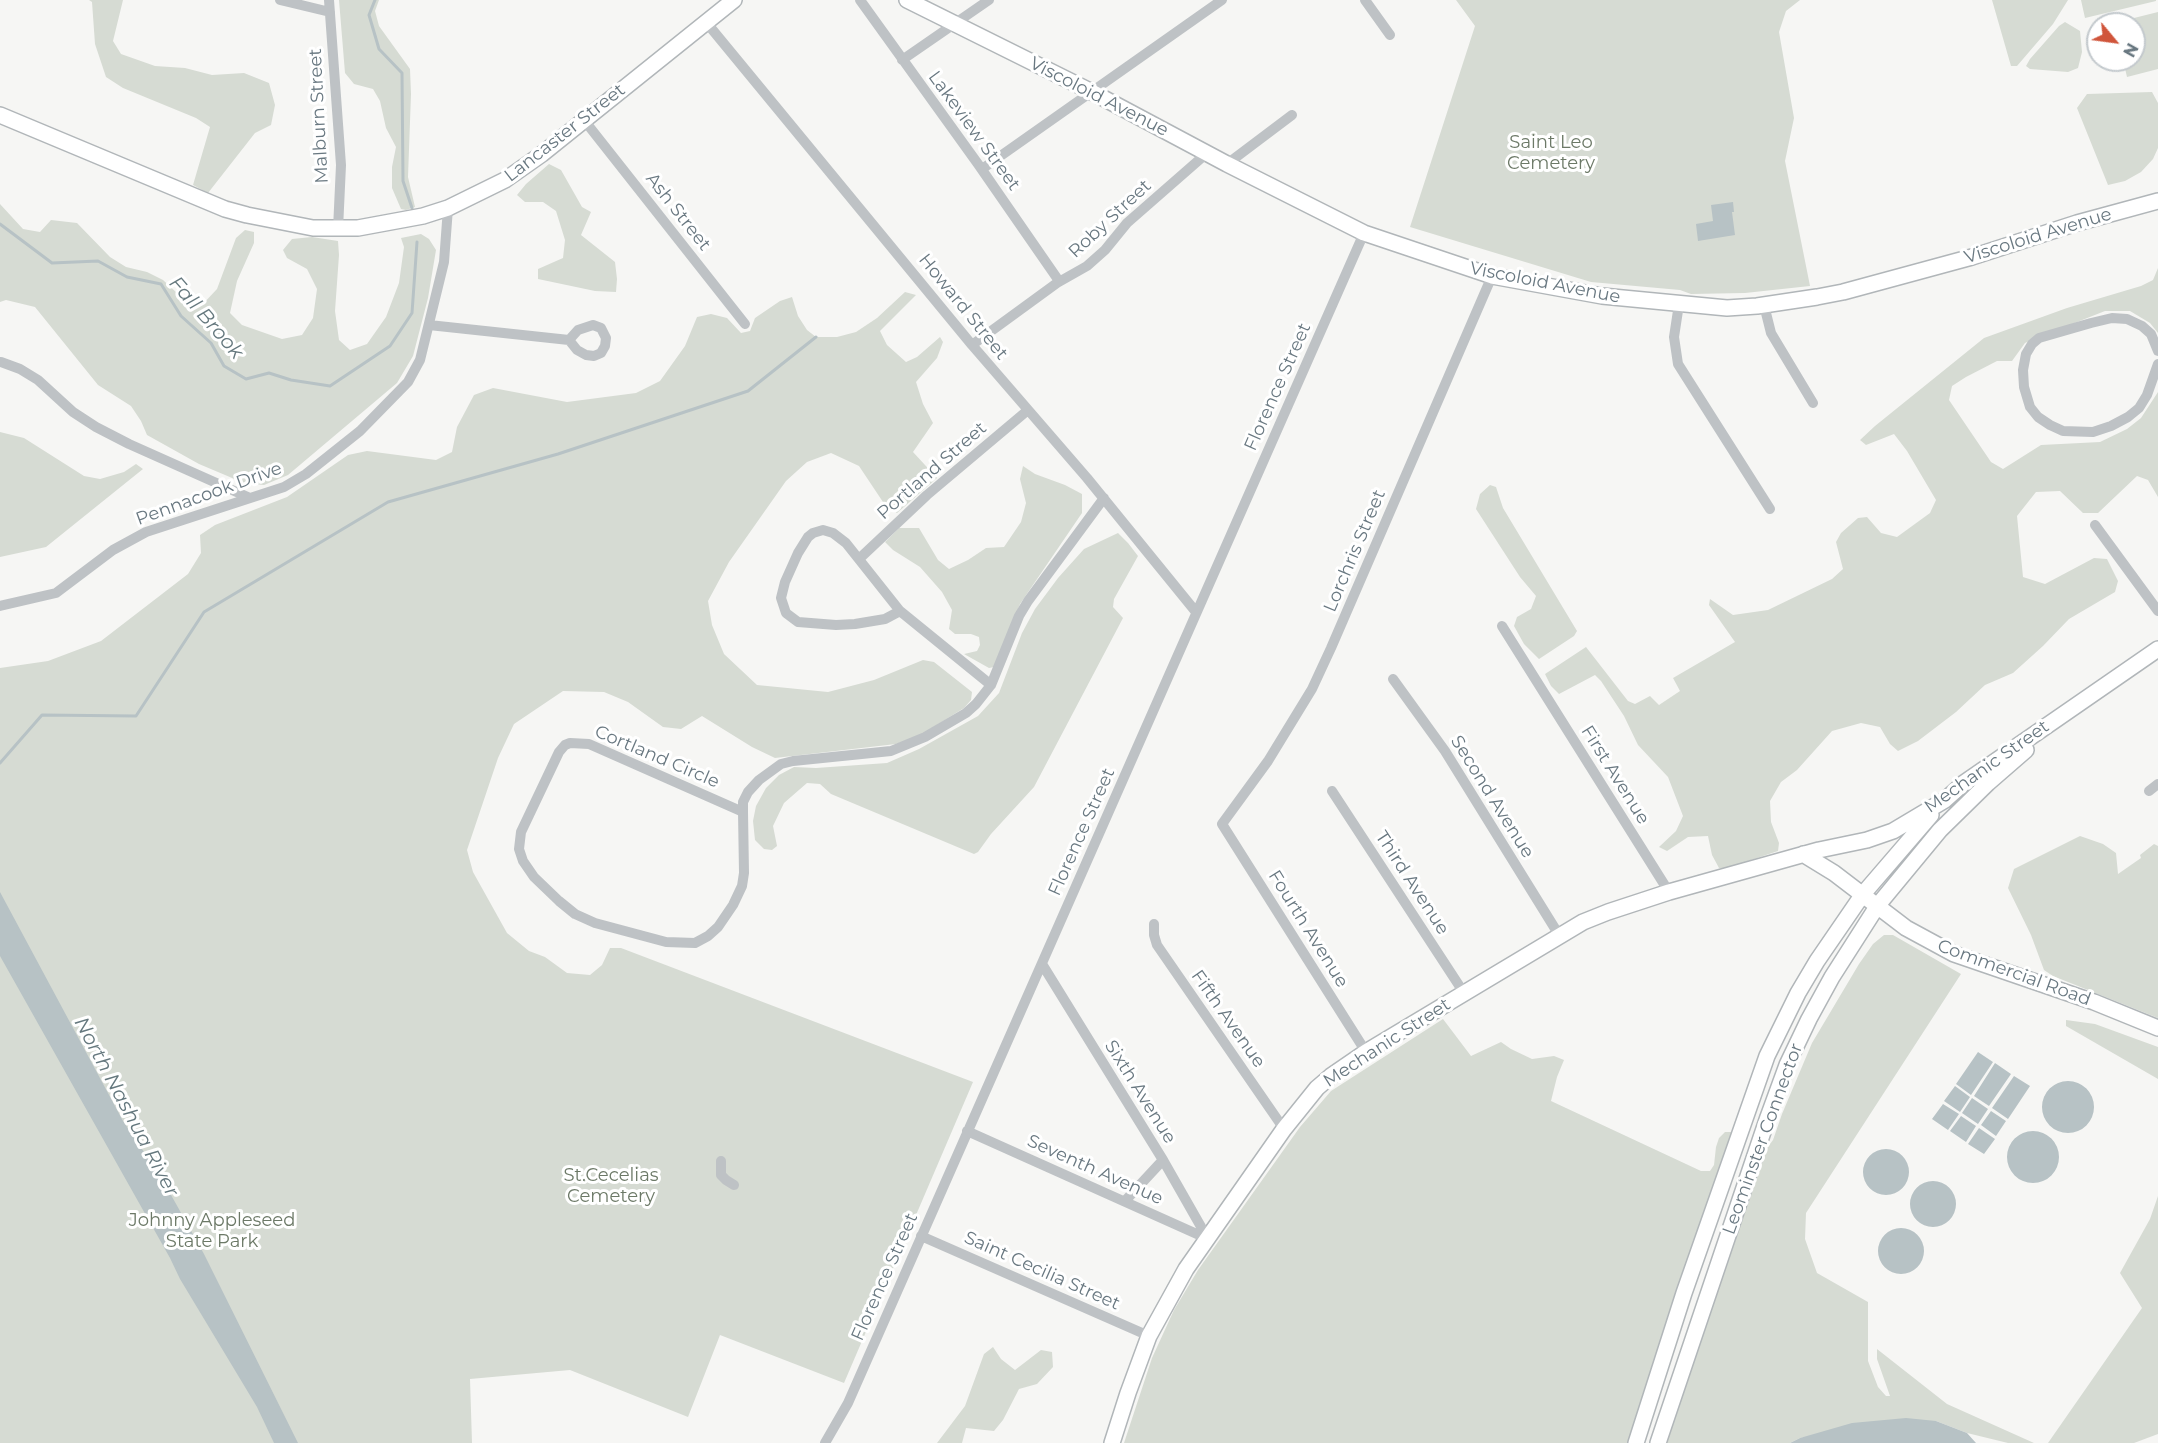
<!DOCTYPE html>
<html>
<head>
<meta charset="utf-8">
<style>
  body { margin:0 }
  #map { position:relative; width:2158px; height:1443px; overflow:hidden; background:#f6f6f4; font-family:Montserrat,sans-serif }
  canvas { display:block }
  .north { position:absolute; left:2086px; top:12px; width:60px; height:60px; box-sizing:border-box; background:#fff; border:2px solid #c3c9cd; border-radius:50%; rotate:119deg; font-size:16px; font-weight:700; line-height:24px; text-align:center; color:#697881 }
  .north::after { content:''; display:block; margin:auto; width:21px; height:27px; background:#d0553b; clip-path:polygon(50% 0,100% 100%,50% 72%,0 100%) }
</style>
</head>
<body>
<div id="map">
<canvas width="2158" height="1443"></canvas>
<div class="north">N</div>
</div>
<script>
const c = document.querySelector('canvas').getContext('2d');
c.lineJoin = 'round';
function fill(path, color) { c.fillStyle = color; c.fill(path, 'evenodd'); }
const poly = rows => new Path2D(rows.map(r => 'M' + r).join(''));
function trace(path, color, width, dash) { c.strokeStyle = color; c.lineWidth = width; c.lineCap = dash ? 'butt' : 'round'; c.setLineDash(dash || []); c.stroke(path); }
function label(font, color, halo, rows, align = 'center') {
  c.font = font + ' Montserrat,sans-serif'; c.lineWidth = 6; c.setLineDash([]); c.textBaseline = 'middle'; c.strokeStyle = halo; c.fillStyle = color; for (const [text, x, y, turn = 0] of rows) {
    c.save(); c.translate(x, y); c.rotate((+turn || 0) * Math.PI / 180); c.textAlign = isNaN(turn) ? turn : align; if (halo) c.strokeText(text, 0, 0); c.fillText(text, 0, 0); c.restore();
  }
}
const green = poly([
  [89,0,123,0,113,41,121,54,155,66,185,68,212,75,244,73,269,83,275,105,271,125,255,133,208,193,193,185,210,127,196,118,123,88,106,77,95,44,92,2],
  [339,0,379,0,375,11,379,26,410,69,411,94,408,177,415,207,406,210,401,209,392,188,392,167,396,147,386,128,380,101,373,89,354,84,345,73],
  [1456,0,1800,0,1786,11,1779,32,1794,118,1785,161,1810,286,1745,293,1691,294,1680,290,1591,282,1410,227,1475,26],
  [1992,0,2068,0,2053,24,2017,66,2011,66],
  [2081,0,2156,0,2156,1,2085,18],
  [2158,12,2158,69,2127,77,2123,60,2134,60,2134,24,2114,23],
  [2065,22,2080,31,2082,52,2078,68,2068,72,2030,69,2026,66,2030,59,2059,26],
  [2152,92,2158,103,2158,148,2153,159,2141,172,2125,181,2108,185,2077,108,2087,94],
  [549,164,561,170,582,207,591,212,581,235,615,262,617,279,616,292,595,291,538,279,538,269,563,258,565,240,556,211,543,202,525,202,517,195,526,184],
  [0,204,23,229,40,232,51,220,77,223,110,257,126,267,147,272,163,280,190,305,202,305,217,289,236,238,245,230,254,232,254,243,237,281,230,313,242,325,282,339,302,335,313,318,317,289,307,269,287,258,283,250,292,239,312,237,338,241,339,255,335,311,339,340,350,350,367,344,386,317,399,283,404,247,401,238,421,234,429,239,436,250,428,298,413,356,397,383,288,475,264,485,244,483,199,464,147,435,141,421,131,406,98,385,35,307,6,300,0,302],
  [2158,268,2158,333,2150,323,2130,311,2105,311,2034,339,2025,343,2012,361,1997,361,1966,377,1952,386,1949,400,1991,462,2003,469,2041,445,2100,442,2127,429,2141,418,2158,392,2158,497,2148,480,2137,476,2098,513,2083,513,2060,491,2036,492,2017,516,2023,577,2045,584,2094,558,2107,559,2118,581,2115,592,2069,619,2043,646,2013,673,1985,685,1956,712,1918,741,1898,751,1890,744,1880,727,1861,723,1832,731,1797,770,1781,782,1770,801,1771,822,1779,843,1778,851,1727,868,1719,868,1712,855,1708,836,1688,837,1667,851,1659,847,1676,831,1683,816,1668,777,1638,745,1624,716,1601,681,1595,675,1559,694,1551,686,1545,674,1586,647,1628,701,1635,704,1650,696,1659,705,1680,691,1673,678,1735,642,1709,605,1710,599,1733,615,1768,610,1832,579,1843,569,1836,542,1841,533,1858,518,1867,517,1881,533,1897,537,1930,513,1936,500,1907,451,1894,434,1866,445,1860,440,1875,426,1984,338,2067,308,2141,286,2153,280],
  [905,292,916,295,880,331,887,345,906,362,917,357,940,337,943,342,937,358,916,382,923,404,933,423,913,452,937,478,897,513,885,505,859,466,831,453,807,462,786,481,729,562,708,601,712,625,724,654,757,685,828,692,874,680,923,660,934,662,972,692,971,700,964,708,919,736,896,744,775,758,752,747,702,716,681,729,663,727,628,702,604,692,563,691,514,724,498,758,467,850,473,872,507,933,529,951,545,957,567,973,590,975,602,965,610,948,621,948,973,1082,844,1383,720,1335,688,1417,570,1370,470,1379,472,1443,0,1443,0,668,48,661,101,641,188,574,201,553,200,535,215,525,287,497,348,455,367,451,436,460,452,452,457,427,474,395,493,388,567,402,636,393,660,381,685,346,697,317,711,314,727,318,741,333,750,331,755,318,780,301,792,297,798,316,807,330,816,337,837,337,856,332,877,318],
  [0,432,24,438,84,476,100,479,124,472,136,464,143,469,46,547,0,557],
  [1023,466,1035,474,1065,485,1082,494,1082,513,1020,604,994,667,989,668,964,654,977,651,980,645,979,637,971,634,955,634,949,629,952,610,942,592,920,567,893,550,885,542,899,528,919,528,938,560,949,569,968,560,986,548,1004,547,1021,522,1026,503,1020,479],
  [1490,485,1496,487,1503,508,1577,631,1574,636,1539,659,1524,644,1514,626,1517,617,1531,609,1536,596,1520,577,1476,509,1480,494],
  [1118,533,1128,543,1138,556,1114,599,1113,607,1123,618,1034,787,991,834,978,852,974,854,831,794,820,784,807,783,784,803,773,826,777,846,772,850,764,849,755,840,753,821,756,806,766,788,779,775,794,767,816,768,887,763,919,749,978,716,999,693,1022,633,1035,609,1058,578,1084,549],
  [2080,836,2103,844,2116,853,2118,874,2141,858,2140,855,2154,844,2158,846,2158,1018,2053,976,2044,970,2031,935,2008,888,2014,869],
  [1884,935,1893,935,1961,974,1806,1213,1805,1239,1817,1273,1868,1302,1868,1361,1878,1387,1886,1396,1890,1396,1877,1359,1877,1349,1947,1404,2034,1443,2008,1443,1967,1433,1936,1421,1800,1438,1790,1443,1666,1443,1767,1148,1773,1140,1782,1114,1812,1043,1859,964,1873,944],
  [1443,1019,1471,1056,1501,1042,1511,1049,1532,1059,1554,1056,1564,1060,1557,1077,1551,1101,1701,1171,1710,1171,1714,1165,1716,1147,1719,1138,1725,1132,1735,1132,1630,1443,1124,1443,1152,1358,1174,1310,1198,1270,1300,1127,1331,1091],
  [2066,1020,2095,1024,2158,1047,2158,1079,2066,1026],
  [2158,1196,2158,1434,2134,1443,2048,1443,2142,1308,2120,1273,2150,1219],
  [993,1347,1001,1359,1015,1370,1041,1350,1052,1352,1053,1367,1037,1384,1019,1389,1003,1420,994,1431,966,1428,962,1443,937,1443,965,1406,984,1354]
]);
const water = poly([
  [1733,202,1734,212,1732,212,1735,235,1698,241,1696,224,1713,221,1711,205],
  [0,892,123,1121,161,1177,204,1254,298,1443,274,1443,257,1407,180,1279,170,1258,0,956],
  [1978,1052,1993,1062,1971,1095,1956,1084],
  [1995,1063,2011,1074,1989,1106,1974,1096],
  [2014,1076,2030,1086,2008,1119,1992,1108],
  '2042 1107a26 26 0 1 1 52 0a26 26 0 1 1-52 0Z',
  [1955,1086,1970,1097,1960,1112,1944,1101],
  [1972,1098,1988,1109,1978,1124,1962,1113],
  [1943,1104,1959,1114,1948,1130,1932,1119],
  [1991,1111,2006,1121,1996,1136,1981,1125],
  [1961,1116,1976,1126,1966,1142,1950,1131],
  [1979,1128,1995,1139,1984,1154,1968,1144],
  '2007 1157a26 26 0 1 1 52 0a26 26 0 1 1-52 0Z',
  '1863 1172a23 23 0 1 1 46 0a23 23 0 1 1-46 0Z',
  '1910 1204a23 23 0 1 1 46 0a23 23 0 1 1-46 0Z',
  '1878 1251a23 23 0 1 1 46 0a23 23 0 1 1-46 0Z',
  [1906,1418,1936,1421,1967,1433,1976,1443,1790,1443,1800,1438,1852,1423]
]);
const stream = poly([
  [375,0,369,15,379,49,402,73,403,181,412,208],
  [0,224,52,263,98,261,127,277,161,284,181,316,211,343,224,366,246,379,269,373,291,380,330,386,390,346,412,313,417,242],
  [0,763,42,715,136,716,204,612,388,502,558,454,748,391,816,337]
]);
const street = poly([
  [280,0,330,12],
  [329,0,341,165,338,229],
  [860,0,978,164,1059,281],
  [1365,0,1390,35],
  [706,22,972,345,1087,478,1196,612],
  [902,60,989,0],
  [584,120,745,324],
  [1227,164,1292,115],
  [982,169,1222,0],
  [1679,304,1674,337,1678,364,1770,509],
  [1764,305,1771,333,1813,403],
  [429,325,569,340,577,350,586,355,594,356,601,353,605,346,606,338,601,328,593,325,578,330,569,340],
  [972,345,1057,283,1087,266,1105,250,1127,223,1207,153],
  [2158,351,2151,334,2142,326,2127,319,2112,318,2091,323,2039,338,2032,344,2026,354,2023,370,2024,387,2030,407,2038,417,2050,425,2063,431,2093,432,2111,426,2128,417,2139,408,2147,395,2158,364],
  [1,362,20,369,38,380,73,412,96,427,129,444,250,498],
  [2095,525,2158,611],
  [860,558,927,495,1028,410],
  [0,606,56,593,113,550,146,532,284,487,306,474,360,431,408,382,420,360,444,262,448,208],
  [900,611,846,543,833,533,823,530,813,533,808,537,798,553,785,582,781,598,786,613,798,622,836,625,855,624,885,619,900,611,991,685],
  [1502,626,1669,892],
  [1393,679,1445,751,1559,935],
  [1332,791,1464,993],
  [2149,791,2158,784],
  [743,812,744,873,742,886,733,905,718,927,708,936,695,943,666,942,595,923,575,914,559,901,534,877,523,861,519,849,521,832,559,752,565,745,570,743,589,744,743,812,743,802,748,792,759,780,781,764,793,761,891,751,925,737,966,713,976,704,991,685,1019,616,1028,601,1104,498],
  [1154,924,1154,935,1157,945,1284,1129],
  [1042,964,1163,1160,1208,1239],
  [1366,1052,1222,824,1268,761,1312,689,1331,648,1492,276],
  [967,1131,1208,1239],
  [721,1161,721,1175,726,1180,734,1185],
  [1125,1201,1163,1160],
  [921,1236,1149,1336],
  [825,1443,848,1403,1364,233]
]);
const secondary = poly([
  [907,0,1090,91,1227,164,1364,233,1492,276,1602,296,1727,308,1757,306,1817,297,1843,292,1972,257,2077,223,2158,201],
  [0,115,225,209,247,215,313,228,358,228,423,216,448,208,505,180,542,154,734,0],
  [1803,854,1834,873,1906,928,1954,954,2094,1002,2158,1028],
  [1112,1443,1128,1393,1149,1336,1186,1269,1284,1129,1317,1088,1331,1076,1366,1052,1583,922,1608,912,1669,892,1819,850,1867,840,1893,831,1945,800,1964,783,2158,649],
  [1636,1443,1684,1293,1767,1056,1798,993,1817,961,1863,894,1931,815],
  [1658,1443,1768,1117,1787,1065,1809,1019,1832,977,1878,905,1940,830,1988,783,2026,750]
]);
const streetNames = [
  ["Viscoloid Avenue",1099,97,27],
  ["Malburn Street",319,116,-93],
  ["Lakeview Street",974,131,54],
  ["Lancaster Street",565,133,-38],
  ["Ash Street",678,212,52],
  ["Roby Street",1110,219,-43],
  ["Viscoloid Avenue",2038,236,-17],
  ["Viscoloid Avenue",1545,283,11],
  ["Howard Street",963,307,51],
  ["Florence Street",1278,387,-66],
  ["Portland Street",932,471,-41],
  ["Pennacook Drive",209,494,-20],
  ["Lorchris Street",1355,551,-67],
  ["Cortland Circle",657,757,23],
  ["Mechanic Street",1987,767,-35],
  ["First Avenue",1615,775,58],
  ["Second Avenue",1492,797,58],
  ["Florence Street",1082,832,-66],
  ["Third Avenue",1412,883,57],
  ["Fourth Avenue",1308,929,58],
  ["Commercial Road",2014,973,20],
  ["Fifth Avenue",1228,1019,55],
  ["Mechanic Street",1387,1043,-33],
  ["Sixth Avenue",1140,1092,58],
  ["Leominster Connector",1763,1139,-70],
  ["Seventh Avenue",1095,1170,24],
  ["Saint Cecilia Street",1042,1271,24],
  ["Florence Street",885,1277,-66]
];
const parkNames = [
  ["Saint Leo",1551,143],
  ["Cemetery",1551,164],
  ["St.Cecelias",611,1176],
  ["Cemetery",611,1197],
  ["Johnny Appleseed",212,1221],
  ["State Park",212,1242]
];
const waterNames = [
  ["Fall Brook",206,318,49],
  ["North Nashua River",126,1107,62]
];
fill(green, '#d6dbd3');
fill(water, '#b7c2c5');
trace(stream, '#b7c2c5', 3);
trace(secondary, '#b1b6b9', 18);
trace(street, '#bec2c5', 10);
trace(secondary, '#fff', 15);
label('18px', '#697881', '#fff', streetNames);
label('18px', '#6c7967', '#fff', parkNames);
label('italic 20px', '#65787e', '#fff', waterNames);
</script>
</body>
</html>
